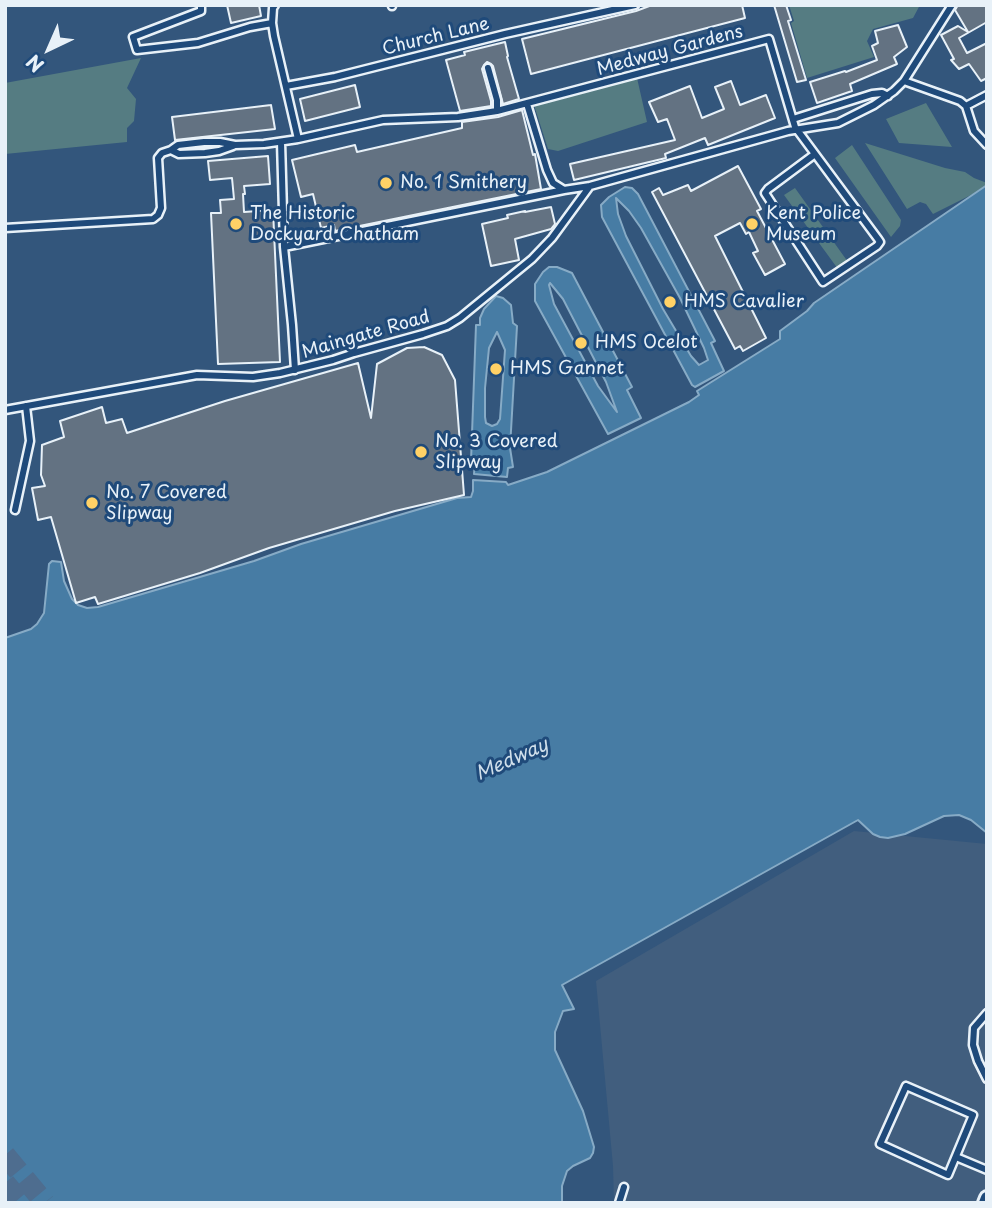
<!DOCTYPE html>
<html>
<head>
<meta charset="utf-8">
<style>
  body { margin:0 }
  #map { position:relative; width:992px; height:1208px; overflow:hidden; background:#33567c; font-family:"Playpen Sans",sans-serif }
  canvas { display:block }
  .frame { position:absolute; inset:0; border:7px solid #e8f1f8; pointer-events:none }
  .north { position:absolute; left:14px; top:14px; width:70px; height:70px; -webkit-text-stroke:5px #1f4a7a; paint-order:stroke; rotate:224deg; font-size:19px; font-weight:700; line-height:28px; text-align:center; color:#e8f1f8 }
  .north::after { content:''; display:block; margin:auto; width:24px; height:32px; background:#e8f1f8; clip-path:polygon(50% 0,100% 100%,50% 72%,0 100%) }
</style>
</head>
<body>
<div id="map">
<canvas width="992" height="1208"></canvas>
<div class="frame"></div>
<div class="north">N</div>
</div>
<script>
const c = document.querySelector('canvas').getContext('2d');
c.lineJoin = 'round';
function fill(path, color) { c.fillStyle = color; c.fill(path, 'evenodd'); }
const poly = rows => new Path2D(rows.map(r => 'M' + r).join(''));
function trace(path, color, width, dash) { c.strokeStyle = color; c.lineWidth = width; c.lineCap = dash ? 'butt' : 'round'; c.setLineDash(dash || []); c.stroke(path); }
function label(font, color, halo, rows, align = 'center') {
  c.font = font + ' "Playpen Sans",sans-serif'; c.lineWidth = 6; c.setLineDash([]); c.textBaseline = 'middle'; c.strokeStyle = halo; c.fillStyle = color; for (const [text, x, y, turn = 0] of rows) {
    c.save(); c.translate(x, y); c.rotate((+turn || 0) * Math.PI / 180); c.textAlign = isNaN(turn) ? turn : align; if (halo) c.strokeText(text, 0, 0); c.fillText(text, 0, 0); c.restore();
  }
}
const built = poly([
  [854,831,987,844,987,1203,614,1203,613,1166,596,981]
]);
const green = poly([
  [789,5,920,5,913,18,873,29,867,41,874,57,807,78,791,23,794,21],
  [141,58,127,88,136,99,134,121,127,128,127,142,5,154,5,83],
  [637,78,647,122,558,151,548,149,534,105],
  [926,103,952,147,899,143,886,119],
  [865,143,945,168,965,172,974,178,987,183,987,231,780,331,807,311,814,303,979,191,933,214,926,204,920,202,907,209],
  [852,145,901,220,900,226,891,237,835,158],
  [795,188,848,262,838,269,784,195]
]);
const water = poly([
  [987,185,987,833,971,820,959,815,944,816,905,834,888,838,880,837,873,834,858,820,562,985,574,1009,563,1011,555,1032,555,1050,583,1111,594,1147,593,1153,590,1158,573,1166,567,1171,562,1186,562,1203,5,1203,5,638,31,629,37,624,44,613,49,564,52,561,61,562,64,581,72,599,78,605,87,608,98,607,254,561,301,544,457,498,471,497,473,491,473,480,506,482,508,485,547,472,689,402,699,395,697,391,780,339,780,331,807,311,814,303,987,185],
  [625,187,632,188,638,194,715,341,711,343,724,371,695,387,692,385,602,217,601,205,609,197,625,187],
  [616,198,629,211,641,228,680,298,704,348,708,360,699,365,691,356,663,309,626,236,618,214,616,198],
  [549,267,557,267,572,273,632,387,627,390,641,418,608,434,535,301,535,284,543,272,549,267],
  [550,283,563,299,606,382,617,412,598,386,554,304,549,285,550,283],
  [496,296,503,298,511,305,513,323,517,326,510,448,513,467,508,468,507,477,474,474,475,462,471,461,476,325,480,325,480,318,484,309,496,296],
  [497,332,505,350,500,419,497,424,492,426,486,423,485,417,485,388,489,348,497,332]
]);
const building = poly([
  [227,5,259,5,261,16,231,23,227,5],
  [652,5,742,5,745,18,531,74,522,39,636,11,652,5],
  [774,5,786,5,791,20,788,21,806,80,797,82,774,5],
  [958,5,987,5,987,22,959,38,967,53,987,43,987,78,981,81,969,64,959,69,951,60,954,59,941,35,958,26,968,32,955,10,958,5],
  [898,25,907,47,894,57,897,64,850,84,852,91,817,103,810,82,845,71,846,72,877,60,872,46,878,43,875,31,898,25],
  [505,42,508,56,507,57,519,99,503,104,493,66,491,64,487,62,484,65,482,69,491,101,491,106,460,111,446,60,465,55,464,52,505,42],
  [731,81,740,105,766,95,775,118,708,145,705,138,665,154,666,158,574,180,570,164,675,140,667,119,658,122,649,102,690,86,702,118,724,109,715,87,731,81],
  [355,85,360,107,305,121,300,99,355,85],
  [271,105,275,129,175,140,172,117,271,105],
  [522,110,533,155,535,154,541,189,335,231,334,225,321,228,313,194,301,197,292,160,355,145,357,152,462,128,462,122,498,117,522,110],
  [268,156,270,184,244,186,245,194,243,194,244,212,273,210,280,362,218,364,211,213,221,213,220,200,234,199,232,178,210,180,208,161,268,156],
  [738,166,761,209,757,211,785,264,765,275,753,253,758,251,749,232,746,234,740,223,715,236,766,338,743,351,740,346,735,349,652,192,659,188,663,195,688,185,691,191,738,166],
  [551,207,555,224,551,229,515,239,519,260,491,266,482,224,508,218,507,215,525,211,525,212,551,207],
  [424,347,442,355,455,380,464,495,395,511,269,548,200,573,98,604,95,597,76,603,51,517,38,520,32,488,45,486,41,475,42,445,64,437,60,421,102,407,106,423,122,419,127,433,225,401,358,363,371,418,377,364,407,348,424,347]
]);
const primaryTunnel = poly([
  [5,1155,45,1203],
  [5,1183,22,1203]
]);
const service = poly([
  [201,5,201,11,133,37,137,50,198,43,250,27,272,23],
  [275,5,273,8,272,23,274,36,298,139],
  [392,5,392,6],
  [488,68,497,100,497,111],
  [904,81,960,101,966,106,974,131,987,145],
  [286,86,335,77,505,34,635,5],
  [527,104,547,170,553,183,564,190,590,186],
  [966,106,987,95],
  [793,119,872,94,882,93,888,96],
  [281,142,284,247,292,325,295,370],
  [171,150,179,154,205,153,219,151,233,146],
  [5,228,153,219,158,215,161,208,158,158,162,153,171,150,178,145,204,142,220,142,235,145,264,144,298,139,383,120,458,117,497,111,769,39,795,127,878,239,880,242,877,246,823,282,765,193,768,189,815,154],
  [284,247,564,190],
  [5,410,197,375,253,377,280,373,333,360,354,353,423,334,447,326,460,318,532,259,552,238,590,186,788,131,838,123,874,105,894,91,904,81,952,5],
  [15,510,30,441,26,406],
  [987,1013,974,1028,973,1045,978,1061,987,1079],
  [906,1086,973,1115,948,1175,880,1144,906,1086],
  [956,1157,987,1170],
  [619,1203,624,1187]
]);
const minor = poly([
  [985,1203,987,1198]
]);
const markers = [
  [386,183,7,"#ffd166"],
  [236,224,7,"#ffd166"],
  [752,224,7,"#ffd166"],
  [670,302,7,"#ffd166"],
  [581,343,7,"#ffd166"],
  [496,369,7,"#ffd166"],
  [421,452,7,"#ffd166"],
  [92,503,7,"#ffd166"]
];
const streetNames = [
  ["Church Lane",436,37,-14],
  ["Medway Gardens",670,51,-15],
  ["Maingate Road",366,335,-16]
];
const poiNames = [
  ["No. 1 Smithery",400,183],
  ["The Historic",250,214],
  ["Dockyard Chatham",250,235],
  ["Kent Police",766,214],
  ["Museum",766,235],
  ["HMS Cavalier",684,302],
  ["HMS Ocelot",595,343],
  ["HMS Gannet",510,369],
  ["No. 3 Covered",435,442],
  ["Slipway",435,463],
  ["No. 7 Covered",106,493],
  ["Slipway",106,514]
];
const waterNames = [
  ["Medway",512,760,-24]
];
fill(built, '#415e7e');
fill(green, '#557c82');
fill(water, '#477ca4');
trace(water, '#87abc6', 2);
fill(building, '#637282');
trace(building, '#e8f1f8', 2);
trace(primaryTunnel, '#4e6d8f', 21, [21, 10]);
trace(service, '#e8f1f8', 11);
trace(minor, '#e8f1f8', 18);
trace(service, '#1f4a7a', 6);
trace(minor, '#1f4a7a', 12);
for (const [x, y, r, color] of markers) { const dot = new Path2D(); dot.arc(x, y, r, 0, 2 * Math.PI); c.fillStyle = color; c.fill(dot); trace(dot, '#1f4a7a', 2.5); }
label('18px', '#e8f1f8', '#1f4a7a', streetNames);
label('18px', '#e8f1f8', '#1f4a7a', poiNames, 'left');
label('italic 19px', '#d0dfeb', '#1f4a7a', waterNames);
</script>
</body>
</html>
